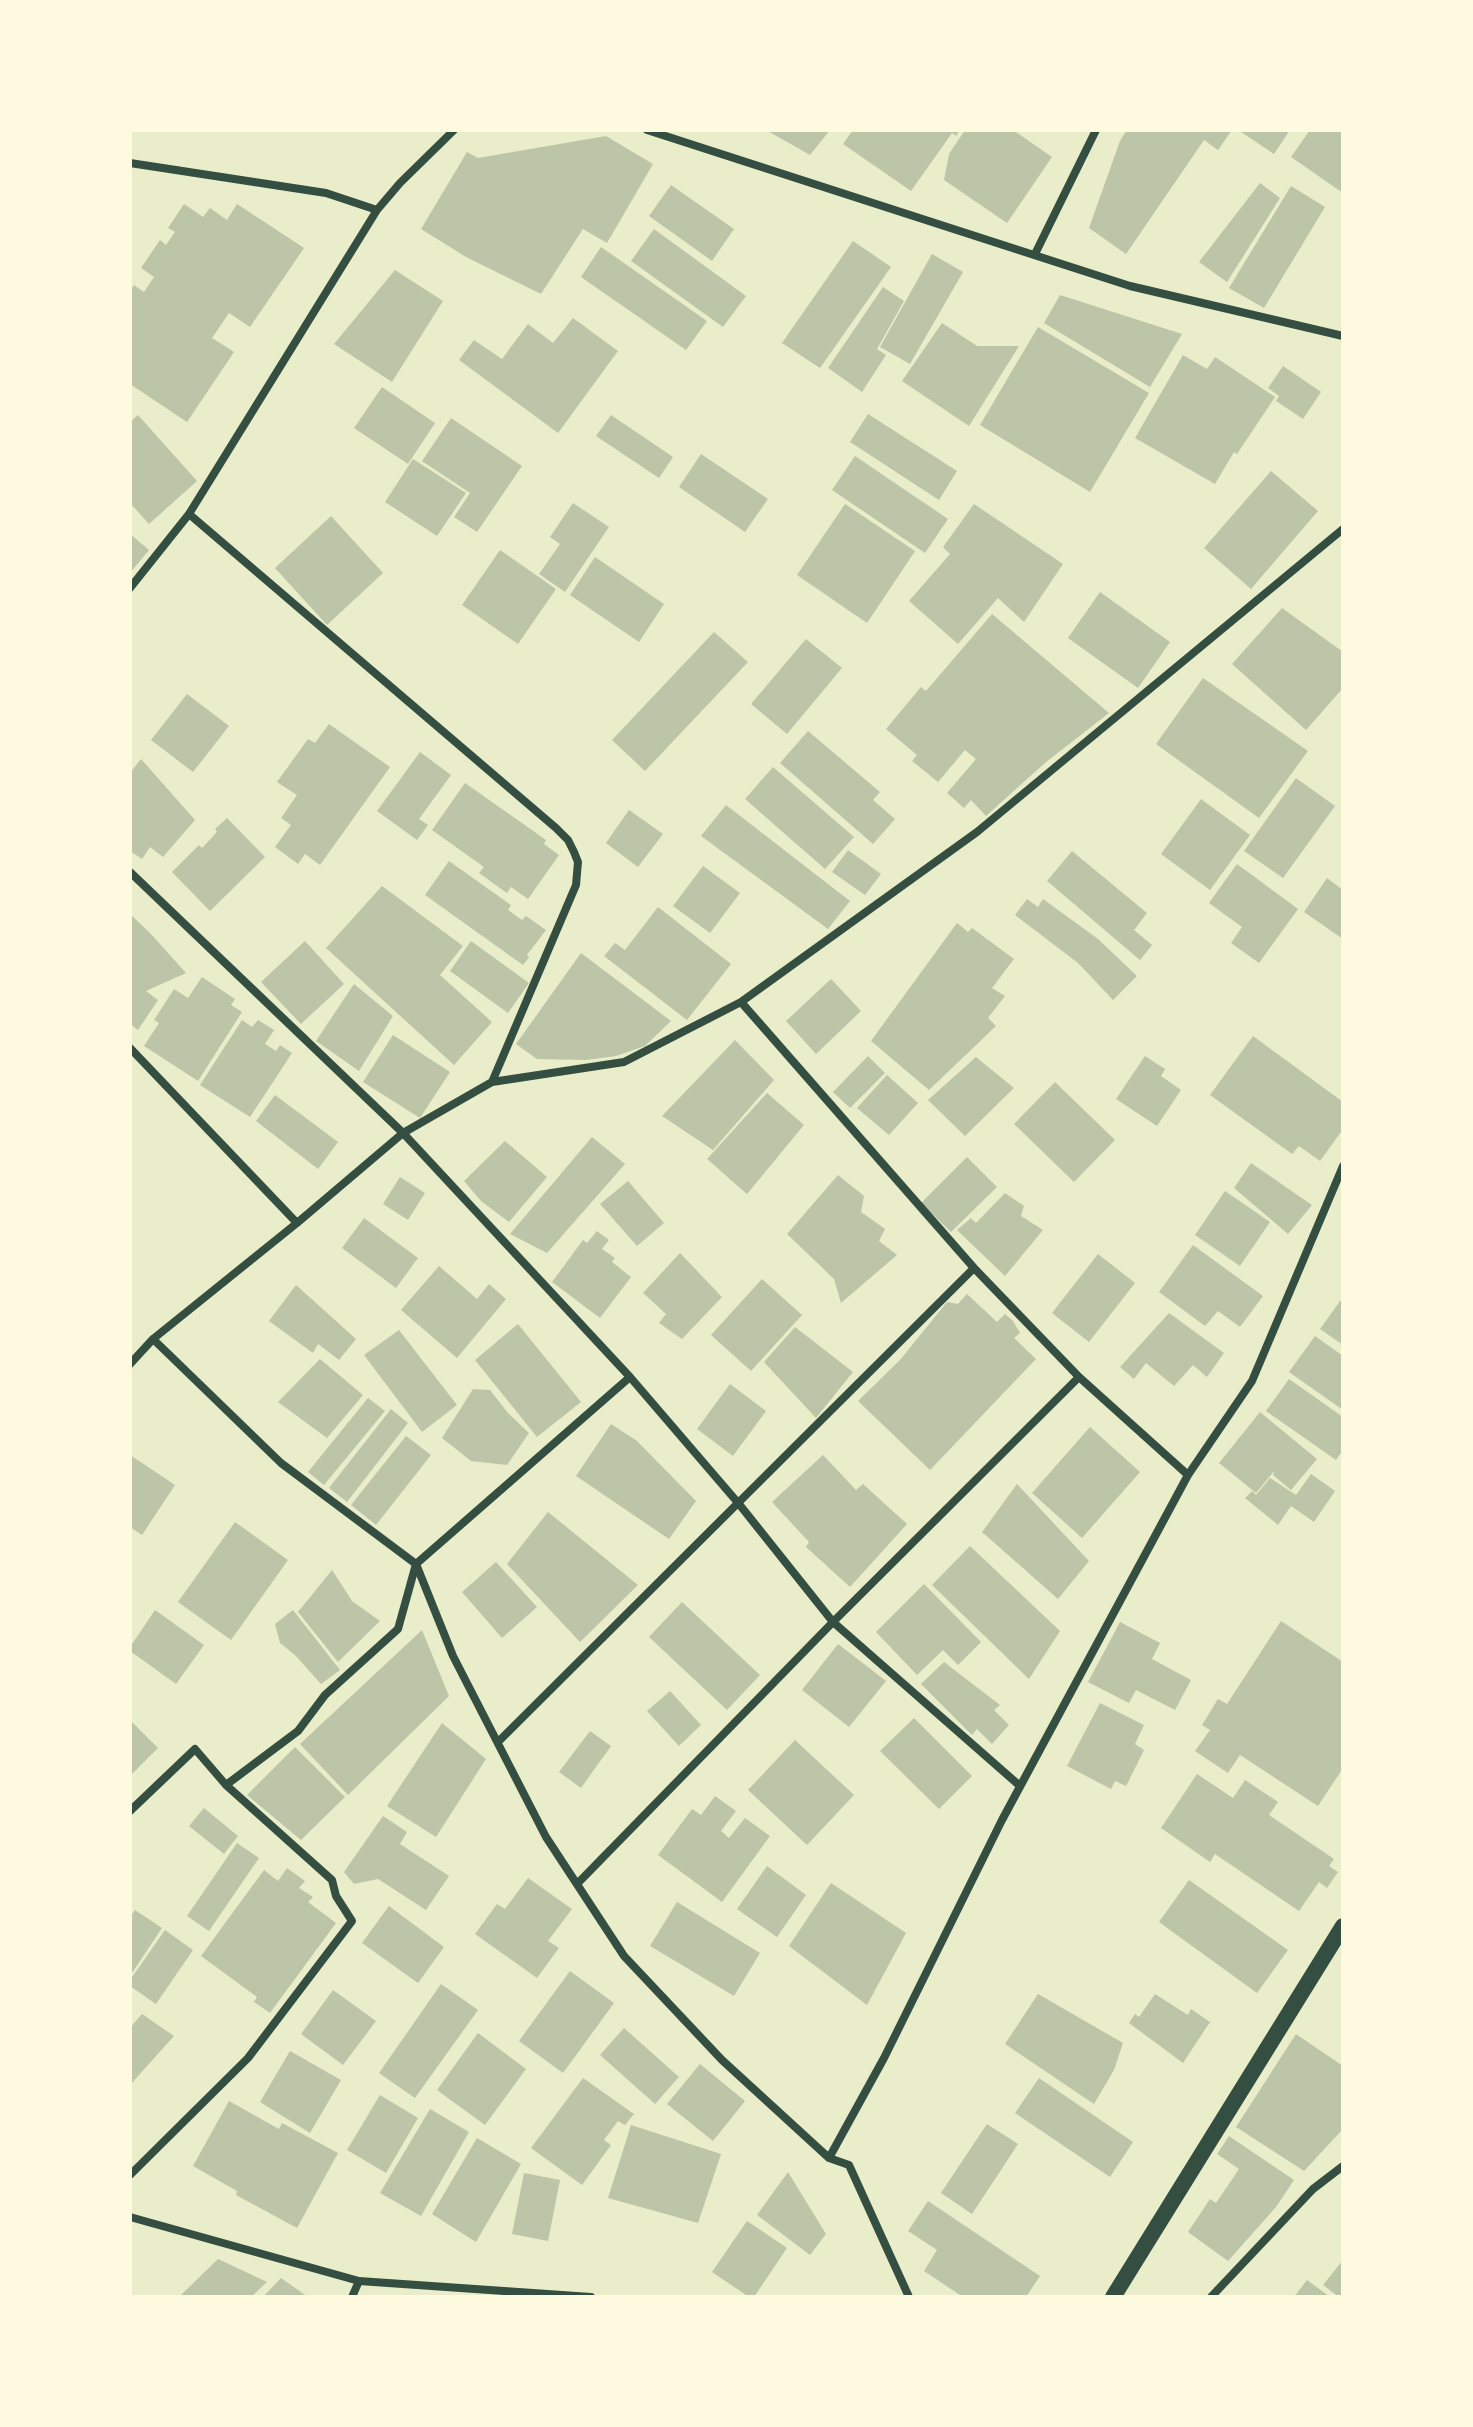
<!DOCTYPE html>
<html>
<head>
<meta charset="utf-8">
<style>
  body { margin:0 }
  #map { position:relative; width:1473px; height:2427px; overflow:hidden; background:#e9edc9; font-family:"Exo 2",sans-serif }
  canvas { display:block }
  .frame { position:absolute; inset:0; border:132px solid #fefae0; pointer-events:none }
</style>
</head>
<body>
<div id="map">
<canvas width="1473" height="2427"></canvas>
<div class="frame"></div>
</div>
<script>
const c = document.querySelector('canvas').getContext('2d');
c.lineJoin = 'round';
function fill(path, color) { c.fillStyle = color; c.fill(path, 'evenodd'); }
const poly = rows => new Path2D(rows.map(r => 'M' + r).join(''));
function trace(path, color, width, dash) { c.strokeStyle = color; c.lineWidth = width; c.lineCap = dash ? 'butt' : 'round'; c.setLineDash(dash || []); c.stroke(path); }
const building = poly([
  [766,130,830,130,810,155],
  [853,130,960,130,956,136,952,133,911,191,843,144],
  [965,130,1013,130,1052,157,1007,223,944,180,949,154],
  [1127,130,1232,130,1218,150,1204,140,1126,254,1089,228,1120,141],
  [1238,130,1290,130,1274,154],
  [1310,130,1343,130,1343,193,1291,157],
  [606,136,653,164,607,243,583,229,541,294,466,257,421,229,467,152,478,158],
  [1260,183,1280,198,1227,282,1199,262],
  [671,185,734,229,712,261,649,216],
  [1291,186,1325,207,1264,308,1229,288],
  [184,204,203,217,210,208,227,220,237,204,304,248,250,327,229,313,212,338,234,352,187,422,130,384,130,291,134,285,144,292,154,277,141,268,160,240,166,245,175,232,168,228],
  [654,229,746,296,723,327,631,261],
  [853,241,891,267,820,368,782,343],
  [601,247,707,321,686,350,581,277],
  [932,254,963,272,910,364,880,347],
  [395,270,443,301,392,382,334,344],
  [883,287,904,301,877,349,886,355,862,392,828,368],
  [1060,295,1182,334,1150,387,1044,323],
  [573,318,618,351,558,433,459,360,474,340,502,359,528,324,553,343],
  [942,323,977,346,1019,346,969,426,902,381],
  [1038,327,1149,393,1090,492,980,425],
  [1183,355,1207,369,1215,357,1275,397,1237,454,1234,452,1215,484,1135,438],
  [1283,366,1321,392,1303,419,1276,401,1279,396,1268,388],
  [382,387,435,423,408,464,354,428],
  [868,414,957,471,939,500,850,442],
  [138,415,197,481,149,524,130,503,130,422],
  [611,415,673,457,659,478,596,436],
  [451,418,522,466,477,532,454,517,470,493,422,461],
  [701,454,768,499,745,532,679,487],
  [855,456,948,519,925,553,832,490],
  [413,459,466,493,437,536,385,502],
  [1271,471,1318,511,1251,589,1204,548],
  [573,503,609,527,565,592,539,574,560,544,550,537],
  [845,504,915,551,867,623,797,575],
  [974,504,1063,564,1024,622,998,598,958,644,909,601,950,554,943,547],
  [331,516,383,573,327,625,275,568],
  [130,534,149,550,130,573],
  [500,550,556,589,518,644,462,605],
  [595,557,664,604,639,642,570,595],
  [1100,592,1170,642,1138,688,1068,638],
  [1282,608,1343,652,1343,688,1306,730,1232,664],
  [992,614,1109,713,1046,762,986,816,971,800,964,808,947,793,976,759,965,750,938,782,912,761,917,755,886,729,921,687,926,691],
  [714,632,748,662,645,771,612,740],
  [806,639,842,668,787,734,751,704],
  [1203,678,1308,751,1259,818,1156,744],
  [187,694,229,726,193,772,151,740],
  [329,724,390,767,320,865,305,854,298,864,275,847,291,825,281,818,297,795,277,782,308,739,315,743],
  [808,731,880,792,873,800,895,819,873,844,780,763],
  [420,752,451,775,419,819,428,825,417,840,377,811],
  [141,759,195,820,163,857,150,847,142,859,130,851,130,773],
  [773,767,854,837,825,869,745,799],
  [1296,778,1335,806,1283,878,1244,851],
  [465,783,546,840,544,844,559,855,528,899,511,887,507,893,479,873,484,867,432,830],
  [1201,799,1250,835,1210,890,1161,854],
  [726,805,850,901,828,929,701,836],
  [629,810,663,834,638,867,606,843],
  [227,818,265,857,210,911,172,872,199,845,202,848,217,832,215,829],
  [848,850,881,874,865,895,832,872],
  [1072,851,1147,913,1134,930,1152,945,1140,960,1047,881],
  [449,861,511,905,508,910,522,920,526,916,546,930,527,955,529,957,523,965,425,895],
  [1237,864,1298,909,1259,963,1231,943,1242,927,1209,903],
  [703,866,740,893,710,933,673,906],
  [1327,878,1343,890,1343,939,1304,912],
  [382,886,463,946,440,975,492,1022,454,1065,326,948],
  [1027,899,1038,907,1043,899,1098,939,1137,976,1113,1000,1078,963,1015,915],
  [658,907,731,964,687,1020,604,956,615,943,625,950],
  [130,914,151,934,186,973,146,991,158,1000,138,1030,130,1024],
  [957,923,968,932,972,928,1014,959,992,988,1005,996,988,1018,996,1026,929,1090,871,1041],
  [305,941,344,984,301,1024,261,982],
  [471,941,529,983,508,1013,450,971],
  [581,953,671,1021,645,1046,616,1056,586,1060,537,1059,516,1044],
  [202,977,235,999,231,1005,242,1012,198,1081,144,1046,159,1023,154,1020,174,989,188,998],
  [831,979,861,1011,816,1054,786,1021],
  [354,984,393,1016,359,1071,316,1041],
  [242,1020,252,1027,258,1020,274,1030,265,1044,276,1051,280,1045,292,1053,250,1117,200,1085],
  [393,1035,450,1072,420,1118,363,1082],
  [1253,1036,1343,1102,1343,1129,1320,1161,1299,1146,1292,1154,1210,1095],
  [735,1040,774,1080,713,1150,662,1116],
  [868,1056,885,1073,850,1108,833,1092],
  [1145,1056,1165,1069,1161,1076,1181,1090,1157,1126,1116,1099],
  [976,1057,1014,1088,965,1136,928,1100],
  [887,1075,918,1103,889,1135,857,1108],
  [1055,1082,1115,1140,1074,1182,1014,1124],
  [767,1093,804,1125,747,1194,707,1159],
  [275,1095,338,1142,318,1169,256,1121],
  [592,1137,625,1164,547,1253,510,1234],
  [505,1141,547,1177,509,1222,481,1201,464,1181],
  [967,1157,997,1187,951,1232,921,1203],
  [1251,1163,1312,1205,1288,1234,1234,1188],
  [838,1175,864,1196,861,1212,885,1229,879,1241,897,1255,841,1303,834,1279,787,1234],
  [400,1177,425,1193,408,1220,383,1204],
  [628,1181,664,1223,637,1246,600,1204],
  [1225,1191,1270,1222,1240,1266,1195,1235],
  [1005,1193,1024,1206,1021,1216,1043,1230,1005,1276,957,1230,971,1218,976,1223],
  [364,1218,418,1258,396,1288,342,1248],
  [597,1231,609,1240,602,1249,615,1258,612,1262,631,1277,600,1318,552,1282,583,1240,587,1243],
  [1193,1245,1263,1296,1240,1327,1218,1311,1205,1326,1159,1292],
  [680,1253,722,1297,682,1339,659,1323,666,1314,643,1293],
  [1098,1254,1135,1283,1089,1342,1052,1313],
  [439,1266,477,1299,489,1284,506,1299,457,1358,401,1310],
  [762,1279,802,1315,751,1371,711,1335],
  [296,1285,356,1339,339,1360,318,1344,313,1353,269,1321],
  [967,1294,997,1322,1005,1314,1013,1321,1020,1333,1014,1338,1036,1359,930,1470,858,1401,900,1360,947,1302,958,1304],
  [1343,1297,1343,1345,1320,1329],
  [1169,1313,1224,1353,1207,1377,1193,1365,1174,1386,1146,1363,1134,1379,1120,1367],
  [518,1324,581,1402,537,1437,475,1360],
  [795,1327,853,1372,816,1418,764,1362],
  [399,1330,457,1405,422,1432,364,1355],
  [1315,1336,1343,1356,1343,1410,1289,1372],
  [320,1359,363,1395,327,1438,278,1402],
  [1289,1379,1343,1417,1343,1450,1336,1460,1266,1411],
  [730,1384,766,1411,733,1456,697,1429],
  [473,1389,490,1390,508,1413,529,1433,507,1465,471,1461,442,1438],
  [368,1398,385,1411,324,1485,308,1472],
  [391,1409,408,1423,347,1502,329,1488],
  [1260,1412,1317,1459,1291,1490,1273,1475,1275,1470,1256,1493,1219,1463],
  [611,1424,637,1441,696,1501,669,1539,576,1476],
  [1090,1427,1140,1472,1082,1538,1032,1493],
  [406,1436,431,1455,376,1525,351,1505],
  [130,1455,175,1485,142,1535,130,1527],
  [823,1455,856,1490,863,1484,907,1524,850,1587,806,1547,809,1542,772,1502],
  [1311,1474,1335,1491,1314,1522,1291,1506,1278,1525,1245,1498,1252,1491,1256,1495,1270,1478,1296,1495],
  [1017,1484,1089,1561,1058,1599,982,1532],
  [548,1512,638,1585,580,1642,507,1564],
  [235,1522,288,1560,231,1640,178,1602],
  [970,1546,1060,1631,1029,1679,932,1585],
  [496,1562,537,1607,502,1638,462,1592],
  [332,1570,352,1601,380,1621,338,1662,298,1612],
  [924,1584,981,1642,958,1665,943,1650,917,1675,876,1632],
  [682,1602,760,1675,727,1710,649,1637],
  [155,1610,204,1645,176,1684,130,1651,130,1647],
  [293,1610,340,1670,321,1684,295,1655,280,1643,275,1624],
  [1281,1621,1343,1662,1343,1768,1318,1806,1240,1755,1228,1773,1195,1751,1210,1730,1202,1725,1218,1699,1227,1704],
  [1120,1622,1160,1643,1152,1659,1191,1680,1175,1710,1136,1690,1129,1703,1088,1682],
  [422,1630,449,1696,348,1795,300,1744],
  [838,1644,886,1681,849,1727,802,1690],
  [944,1662,1000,1705,994,1710,1009,1725,992,1744,977,1729,972,1735,921,1684],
  [670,1691,701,1725,679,1746,647,1711],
  [1100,1703,1144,1725,1135,1744,1144,1750,1126,1786,1115,1781,1111,1789,1067,1766],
  [914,1718,972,1776,939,1809,880,1751],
  [130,1720,158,1748,130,1776],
  [442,1723,486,1759,436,1837,387,1806],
  [590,1731,611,1746,581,1788,559,1772],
  [795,1740,854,1795,807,1845,748,1790],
  [295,1747,345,1797,301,1840,247,1795],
  [1197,1774,1233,1798,1245,1780,1278,1802,1269,1815,1334,1859,1329,1866,1338,1872,1327,1888,1319,1882,1299,1911,1215,1854,1210,1862,1161,1828],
  [715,1796,736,1811,721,1831,729,1838,745,1818,770,1836,722,1902,658,1855,692,1809,701,1815],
  [204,1808,238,1836,224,1854,189,1826],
  [383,1816,407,1832,400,1844,449,1876,426,1910,378,1879,354,1884,344,1872],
  [237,1843,259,1858,209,1931,187,1916],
  [767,1866,806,1895,777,1937,737,1909],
  [287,1868,305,1881,299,1888,313,1897,308,1902,336,1923,270,2013,254,2002,257,1997,201,1956,264,1870,278,1881],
  [528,1878,572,1909,548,1941,559,1948,537,1978,475,1934,497,1904,505,1909],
  [1189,1880,1288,1950,1257,1993,1159,1922],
  [831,1883,906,1933,867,2005,789,1946],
  [677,1902,760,1953,734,1996,650,1946],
  [389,1906,444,1947,418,1983,362,1943],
  [135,1910,162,1928,130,1976,130,1917],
  [165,1930,193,1950,156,2004,130,1986,130,1980],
  [570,1971,614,2003,563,2073,519,2041],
  [441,1984,478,2010,415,2098,379,2073],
  [333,1990,376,2021,343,2065,301,2034],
  [1038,1994,1123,2043,1114,2070,1094,2104,1005,2044],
  [1155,1994,1188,2015,1191,2009,1210,2022,1183,2063,1129,2023,1135,2014,1139,2017],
  [142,2014,174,2036,130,2085,130,2028],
  [624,2028,679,2077,655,2104,600,2055],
  [478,2033,526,2069,485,2125,437,2090],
  [1296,2034,1343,2066,1343,2129,1304,2171,1236,2127],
  [290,2051,341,2080,310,2133,260,2102],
  [700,2064,745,2101,713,2141,667,2104],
  [583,2078,634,2114,625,2125,618,2121,604,2140,611,2145,582,2185,531,2148],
  [1039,2078,1133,2142,1110,2177,1015,2113],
  [380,2095,418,2118,386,2173,347,2150],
  [229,2101,279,2129,282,2123,338,2153,297,2228,236,2195,237,2191,193,2166],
  [430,2109,469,2132,421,2216,380,2193],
  [987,2124,1018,2144,972,2214,941,2193],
  [631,2125,721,2154,698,2223,608,2198],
  [1229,2136,1294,2180,1276,2207,1228,2261,1188,2232,1210,2199,1216,2203,1239,2169,1217,2154],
  [477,2138,521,2164,476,2242,432,2214],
  [788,2172,826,2234,810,2255,757,2215],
  [524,2173,560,2180,548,2241,512,2234],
  [928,2201,1040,2276,1026,2297,963,2297,924,2271,937,2250,908,2231],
  [747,2221,787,2248,754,2297,749,2297,712,2272],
  [218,2259,267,2282,251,2297,179,2297],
  [1343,2260,1343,2297,1339,2297,1323,2285],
  [281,2278,308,2297,263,2297],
  [1307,2280,1330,2297,1294,2297]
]);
const minor = poly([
  [647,130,1130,286,1343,336],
  [130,163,326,193,377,210,400,183,454,130],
  [1035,254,1096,130],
  [189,514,556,828,568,840,574,852,578,862,576,885,492,1082],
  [130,588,189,514,377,210],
  [130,872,403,1133,630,1377,739,1504,833,1622,1020,1786],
  [741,1002,974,1268,1079,1377,1188,1475],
  [130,1048,297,1223],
  [153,1339,281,1463,416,1564,453,1656,546,1837,624,1956,722,2060,829,2158,849,2165,909,2297],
  [130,1364,153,1339,297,1223,403,1133,492,1082,624,1062,741,1002,977,832,1343,529],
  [499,1741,974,1268],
  [130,1811,195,1749,226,1785,298,1731,325,1695,398,1629,416,1564,630,1377],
  [578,1883,833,1622,1079,1377],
  [829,2158,884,2058,1002,1820,1188,1475,1252,1381,1343,1166],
  [130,2175,248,2058,352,1921,336,1896,332,1880,226,1785],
  [130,2217,359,2281],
  [352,2297,359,2281,591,2297],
  [1211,2297,1313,2189,1343,2166]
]);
const secondary = poly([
  [1113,2297,1343,1926]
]);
fill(building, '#bcc5a7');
trace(minor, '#344e41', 8);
trace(secondary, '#344e41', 16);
</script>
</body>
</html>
